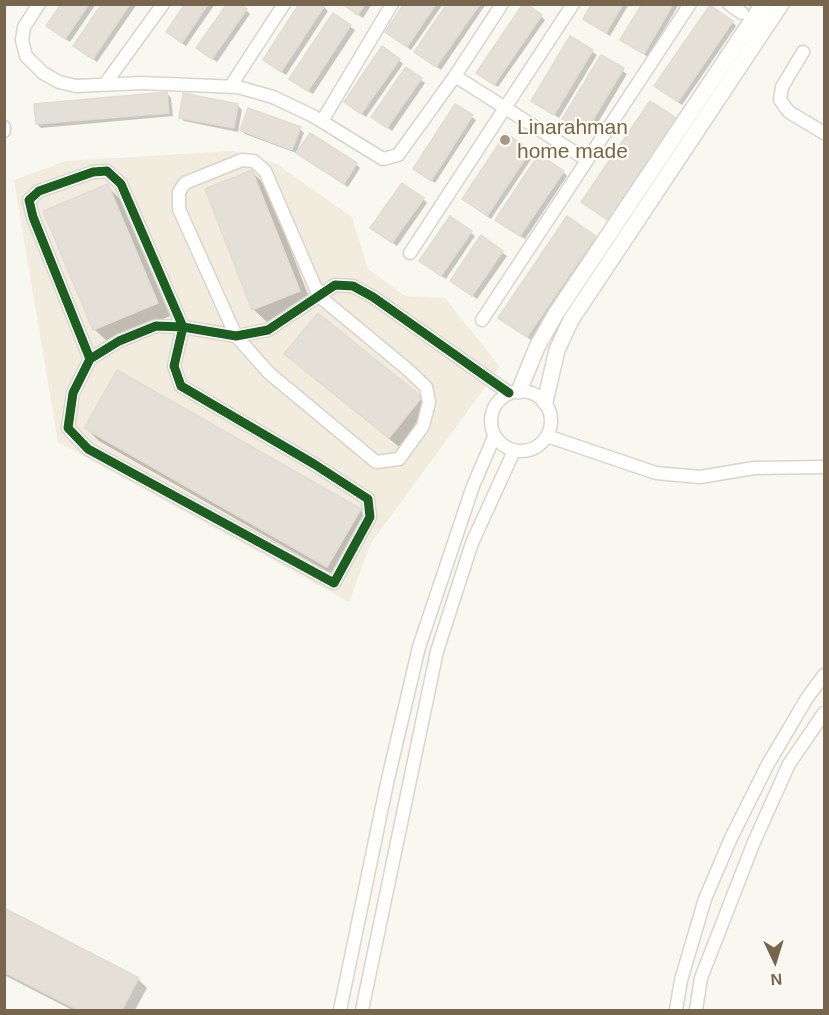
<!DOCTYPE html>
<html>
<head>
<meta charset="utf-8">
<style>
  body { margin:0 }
  #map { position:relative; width:829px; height:1015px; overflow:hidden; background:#f8f7f0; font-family:Arial,sans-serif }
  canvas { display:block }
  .frame { position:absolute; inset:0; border:6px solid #78654e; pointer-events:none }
  .north { position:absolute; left:745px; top:931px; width:60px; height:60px; -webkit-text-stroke:4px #fffcf3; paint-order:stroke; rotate:176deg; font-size:16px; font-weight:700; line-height:24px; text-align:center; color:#78654e }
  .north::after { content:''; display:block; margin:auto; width:21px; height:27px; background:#78654e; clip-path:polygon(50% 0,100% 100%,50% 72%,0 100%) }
</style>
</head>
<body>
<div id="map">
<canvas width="829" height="1015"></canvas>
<div class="frame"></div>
<div class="north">N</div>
</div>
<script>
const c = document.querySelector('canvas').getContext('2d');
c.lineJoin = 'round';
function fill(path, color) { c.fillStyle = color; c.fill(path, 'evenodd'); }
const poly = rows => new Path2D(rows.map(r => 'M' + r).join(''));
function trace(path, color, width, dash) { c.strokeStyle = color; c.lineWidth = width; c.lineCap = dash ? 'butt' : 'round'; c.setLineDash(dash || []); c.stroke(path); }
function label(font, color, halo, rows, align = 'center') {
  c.font = font + ' Arial,sans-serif'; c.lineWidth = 4.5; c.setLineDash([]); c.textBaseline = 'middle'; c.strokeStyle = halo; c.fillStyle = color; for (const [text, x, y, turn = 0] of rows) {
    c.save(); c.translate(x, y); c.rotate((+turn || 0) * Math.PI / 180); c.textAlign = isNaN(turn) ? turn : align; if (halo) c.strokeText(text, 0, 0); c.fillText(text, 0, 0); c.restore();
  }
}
const residential = poly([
  [233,151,275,163,352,217,368,269,405,296,445,298,500,367,371,543,349,602,58,442,14,180,66,161]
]);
const shadow = poly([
  [63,4,96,4,70,42,52,30],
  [103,4,137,4,97,62,79,49],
  [187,4,215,4,186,46,172,36],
  [301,4,321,4,328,11,286,75,269,64],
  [342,4,372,4,363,18],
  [405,4,443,4,411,50,391,36],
  [449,4,486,4,441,70,416,52],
  [593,4,629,4,610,36,584,19],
  [643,4,679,4,648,57,622,40],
  [246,10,250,14,217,62,202,52],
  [333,15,355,30,313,94,295,83],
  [541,16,545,20,498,87,482,76],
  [732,22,736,26,682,105,660,90],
  [571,38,597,55,559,118,533,101],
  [601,57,627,74,590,136,564,119],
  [399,60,403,64,366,117,350,106],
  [407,69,425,83,392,131,373,117],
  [167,93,171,98,173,116,41,128,37,124],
  [185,95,238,106,242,110,238,132,184,121,180,117],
  [456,106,476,120,435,183,415,169],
  [300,129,304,133,296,153,245,134,241,130],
  [530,151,534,155,491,219,464,199],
  [298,153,356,164,360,168,348,187],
  [252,172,266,186,312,305,267,322,253,309],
  [563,172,567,176,525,239,501,224],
  [107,186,121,200,170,316,108,342,94,329],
  [423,199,427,203,397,246,376,232],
  [450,218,475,236,446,279,425,265],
  [567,218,599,241,531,340,504,322],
  [482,238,507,256,477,299,456,284],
  [286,354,421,398,435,411,403,450,300,367],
  [86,428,360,510,373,524,341,579,99,441],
  [4,910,138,979,147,988,135,1010,72,1010,4,975]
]);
const building = poly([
  [61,4,89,4,65,39,46,26,61,4],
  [102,4,130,4,93,59,73,46,102,4],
  [185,4,208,4,182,43,166,32,185,4],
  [227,4,241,4,247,9,212,59,196,48,227,4],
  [299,4,325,5,281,72,263,60,299,4],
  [342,4,365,4,358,15,342,4],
  [404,4,436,4,407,47,385,32,404,4],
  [447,4,480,4,436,67,414,52,447,4],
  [523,4,527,4,542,15,494,85,476,73,523,4],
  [591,4,623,4,606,33,583,19,591,4],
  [642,4,673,4,644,54,620,40,642,4],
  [710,5,733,21,678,102,654,86,710,5],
  [333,13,351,25,308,91,289,79,333,13],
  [570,36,593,50,554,115,531,101,570,36],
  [382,46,400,59,361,114,344,102,382,46],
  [601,55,624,68,585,133,562,119,601,55],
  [406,67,422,78,387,128,371,117,406,67],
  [167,92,169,113,36,124,34,104,167,92],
  [183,93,238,104,234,128,179,118,183,93],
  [650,101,679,120,610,222,581,202,650,101],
  [455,104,473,115,431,181,413,169,455,104],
  [248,108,301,127,292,150,240,130,248,108],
  [310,133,357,163,344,184,296,153,310,133],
  [506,133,531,150,487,216,462,199,506,133],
  [539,154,564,171,520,236,495,220,539,154],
  [252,170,300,291,252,310,205,189,252,170],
  [402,183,424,198,392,243,370,228,402,183],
  [108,184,158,303,93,330,43,211,108,184],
  [450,216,472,231,441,276,419,261,450,216],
  [567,216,596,236,527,337,498,318,567,216],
  [481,235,503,251,472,296,450,281,481,235],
  [318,313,422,397,389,438,284,354,318,313],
  [117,370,361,509,327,567,84,428,117,370],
  [4,908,139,978,122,1010,78,1010,4,972,4,908]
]);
const minor = poly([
  [39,4,24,27,22,40,26,56,43,73,59,82,76,86,142,83,238,87,273,97,313,116,383,159,398,155,455,76,502,4],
  [729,4,742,13],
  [803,52,782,87,780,100,789,112,824,133],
  [455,76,587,160],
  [105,84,163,4],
  [230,87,284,4],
  [322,121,392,4],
  [4,127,4,131],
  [242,160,254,161,265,171,319,296,407,369,426,387,429,402,423,426,399,459,376,462,269,373,236,336,179,209,179,192,185,183,242,160],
  [410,253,573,4],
  [482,320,690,4],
  [90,359,33,217,29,200,39,191,93,172,107,171,121,184,183,327,174,366,181,386,314,464,368,499,370,517,334,583,88,449,68,428,73,393,90,359,119,341,156,326,183,327,236,336,268,330,335,285,353,286,373,297,509,393],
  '491 421a30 30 0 1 1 60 0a30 30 0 1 1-60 0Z',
  [547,436,656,473,700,477,754,468,824,467],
  [340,1010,387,783,419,647,473,486,494,437],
  [362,1010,437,651,472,543,514,451],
  [676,1010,681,980,705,899,731,838,768,764,807,698,824,675],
  [696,1010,701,978,754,842,789,764,824,713]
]);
const tertiary = poly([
  [519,391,537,347,555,315,763,4],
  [545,402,557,350,571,320,781,4]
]);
const cycleway = poly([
  [90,359,33,217,29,200,39,191,93,172,107,171,121,184,183,327,174,366,181,386,314,464,368,499,370,517,334,583,88,449,68,428,73,393,90,359,119,341,156,326,183,327,236,336,268,330,335,285,353,286,373,297,509,393]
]);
const markers = [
  [505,140,6,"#a59887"]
];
const poiNames = [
  ["Linarahman",517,128],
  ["home made",517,152]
];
fill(residential, '#f1ecde');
fill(shadow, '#0003');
fill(building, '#e5e0d7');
trace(building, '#e2dcd2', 1.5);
trace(minor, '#d8d4ce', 15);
trace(tertiary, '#d8d4ce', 18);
trace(minor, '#fefefd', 12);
trace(tertiary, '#fefefd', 15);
trace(cycleway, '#1b5e20', 9);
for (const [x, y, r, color] of markers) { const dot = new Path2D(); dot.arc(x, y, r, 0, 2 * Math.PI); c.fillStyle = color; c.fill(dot); trace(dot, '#fffcf3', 2); }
label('21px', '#78654e', '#fffcf3', poiNames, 'left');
</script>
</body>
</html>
